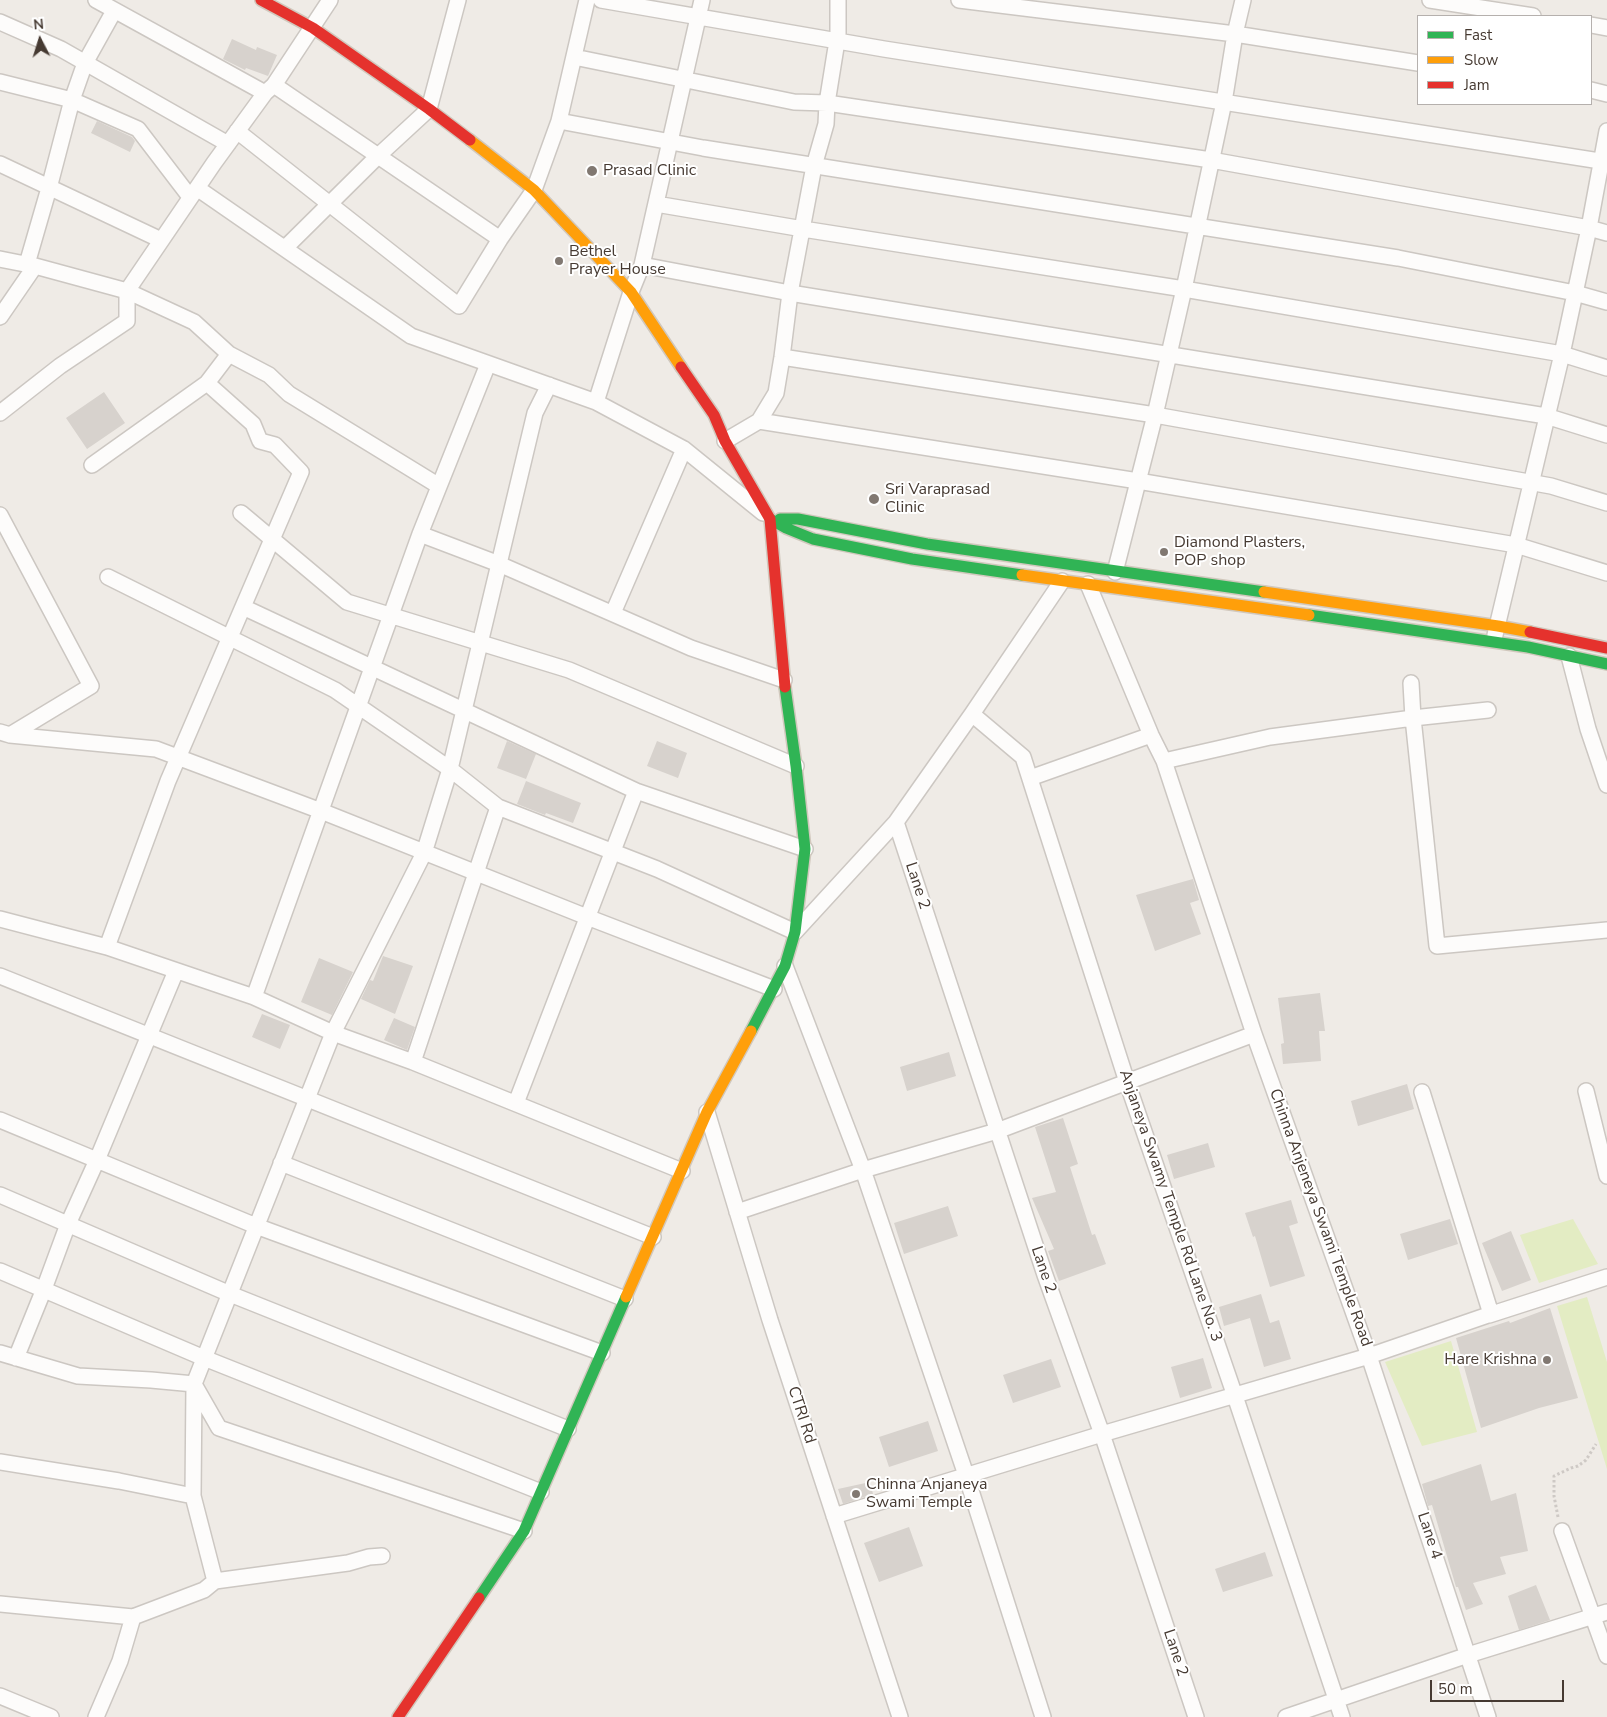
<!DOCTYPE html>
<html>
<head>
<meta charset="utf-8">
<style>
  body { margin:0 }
  #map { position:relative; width:1607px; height:1717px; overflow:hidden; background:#efebe6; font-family:"Nunito Sans",sans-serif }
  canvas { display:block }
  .legend { position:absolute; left:1417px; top:15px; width:175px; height:90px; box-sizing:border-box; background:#fff; border:1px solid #b5b0ad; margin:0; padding:6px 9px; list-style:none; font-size:15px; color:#463a32 }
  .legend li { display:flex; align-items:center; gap:10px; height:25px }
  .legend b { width:25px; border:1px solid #b5b0ad }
  .north { position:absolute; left:15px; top:15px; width:50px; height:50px; -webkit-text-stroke:4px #fff; paint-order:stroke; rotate:355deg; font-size:14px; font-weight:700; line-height:20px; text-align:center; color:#463a32 }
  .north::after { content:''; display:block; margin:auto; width:18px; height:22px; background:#463a32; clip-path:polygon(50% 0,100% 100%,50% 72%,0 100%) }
  .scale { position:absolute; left:1430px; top:1680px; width:134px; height:22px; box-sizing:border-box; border:2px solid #463a32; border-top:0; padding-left:6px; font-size:15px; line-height:18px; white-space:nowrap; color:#463a32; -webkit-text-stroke:4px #fff; paint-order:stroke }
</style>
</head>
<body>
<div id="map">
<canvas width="1607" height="1717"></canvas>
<ul class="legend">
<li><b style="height:6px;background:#30b455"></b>Fast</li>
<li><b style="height:6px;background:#ff9f0a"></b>Slow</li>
<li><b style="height:6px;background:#e5322d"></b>Jam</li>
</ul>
<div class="north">N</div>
<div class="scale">50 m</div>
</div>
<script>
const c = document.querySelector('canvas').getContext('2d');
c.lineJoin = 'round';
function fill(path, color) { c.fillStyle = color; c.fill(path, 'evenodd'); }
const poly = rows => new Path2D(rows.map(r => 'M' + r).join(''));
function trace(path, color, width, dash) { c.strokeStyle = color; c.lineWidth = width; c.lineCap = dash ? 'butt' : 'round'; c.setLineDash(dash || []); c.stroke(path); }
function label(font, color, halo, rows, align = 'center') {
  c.font = font + ' "Nunito Sans",sans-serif'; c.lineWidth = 4; c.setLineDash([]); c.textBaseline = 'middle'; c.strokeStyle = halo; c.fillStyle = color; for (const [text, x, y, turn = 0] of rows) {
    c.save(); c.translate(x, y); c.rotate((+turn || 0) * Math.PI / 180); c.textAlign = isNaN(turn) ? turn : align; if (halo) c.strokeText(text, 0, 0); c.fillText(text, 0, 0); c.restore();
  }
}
const green = poly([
  [1573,1219,1598,1264,1539,1283,1520,1235],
  [1587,1297,1607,1362,1607,1469,1557,1306],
  [1451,1341,1477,1432,1422,1446,1385,1362]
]);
const building = poly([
  [232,39,256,50,257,47,277,55,268,76,246,68,245,70,223,59],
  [97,121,132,137,135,141,130,152,91,133],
  [104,392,125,423,87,449,66,418],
  [507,741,536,754,526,779,497,768],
  [657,741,687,753,678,778,647,766],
  [526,781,581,803,573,823,546,813,545,815,517,804],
  [1193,879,1199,900,1190,903,1201,934,1155,951,1136,895],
  [383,956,413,966,395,1014,361,999,370,980,373,981],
  [319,958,353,972,332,1015,301,1002],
  [1320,993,1325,1031,1319,1031,1321,1061,1283,1064,1281,1044,1284,1043,1278,998],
  [262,1014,290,1025,280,1049,252,1037],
  [394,1018,415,1027,407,1050,384,1040],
  [949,1052,956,1076,907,1091,900,1067],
  [1407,1084,1414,1109,1358,1126,1351,1101],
  [1063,1118,1078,1164,1070,1167,1092,1235,1095,1234,1106,1264,1059,1281,1048,1251,1054,1249,1032,1198,1056,1192,1035,1127],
  [1208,1143,1215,1167,1174,1179,1167,1155],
  [1291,1200,1298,1223,1289,1226,1305,1276,1270,1287,1255,1236,1253,1237,1245,1213],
  [948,1206,958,1236,904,1254,894,1223],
  [1450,1219,1458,1244,1408,1260,1400,1234],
  [1511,1231,1531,1280,1502,1291,1482,1243],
  [1261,1294,1270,1323,1279,1320,1291,1359,1264,1367,1250,1318,1224,1326,1219,1307],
  [1550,1308,1578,1398,1539,1408,1481,1428,1456,1338,1509,1321,1510,1323],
  [1203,1358,1212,1388,1180,1398,1171,1367],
  [1051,1359,1061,1387,1013,1403,1003,1375],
  [928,1421,938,1451,889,1467,879,1437],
  [1481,1464,1491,1501,1516,1493,1528,1551,1500,1557,1506,1574,1473,1583,1483,1604,1466,1610,1458,1587,1456,1587,1432,1505,1428,1506,1422,1484],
  [870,1482,873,1494,843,1504,838,1489],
  [909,1527,923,1566,879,1582,864,1543],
  [1265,1552,1273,1576,1223,1592,1215,1569],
  [1536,1585,1550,1620,1519,1630,1508,1596]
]);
const path = poly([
  [1558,1517,1554,1496,1554,1476,1571,1468,1578,1466,1586,1460,1596,1444]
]);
const street = poly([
  [96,0,265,93],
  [601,0,884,49,1607,162],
  [959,0,1235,34,1418,63],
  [1430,0,1533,16],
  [0,22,61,49,228,144],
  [1591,25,1607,28],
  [574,57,794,102,827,103,1211,160,1589,228,1607,233],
  [0,82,72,100,138,129,190,197],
  [274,85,500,239],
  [1591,90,1607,94],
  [559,121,703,148,1398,258,1575,293,1607,302],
  [237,131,459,306,500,239,534,190,559,121,587,0],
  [0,164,161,240],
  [197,188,411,336,596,402,631,292,642,265,702,0],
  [656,204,803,229,1184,289,1562,354,1607,368],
  [285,248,378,156,429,109,458,0],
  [0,259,35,266,127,291,194,322,229,354,269,375,289,394,439,486],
  [27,264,49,188,72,100,85,63,114,11],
  [642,265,790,293,1546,416,1607,435],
  [0,317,35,266],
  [782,357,1155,415,1551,486,1607,503],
  [596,402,684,449,763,513],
  [0,413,60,366,127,321,127,291,214,163,265,93,274,85,330,0],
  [759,421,1138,481,1516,545,1607,573],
  [725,441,759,421,776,393,782,357,790,293,814,166,826,124,827,103,837,41,838,41,838,0],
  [92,465,207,383,229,354],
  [241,513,347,602,569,670,796,766],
  [0,515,91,686,10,735],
  [420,534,499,564,691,648,784,680],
  [1115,572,1155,415,1184,289,1224,102,1235,34,1243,0],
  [108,577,335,690,450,769,498,807,657,869,795,932,896,822,972,714,1062,581],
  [243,607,636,791,516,1103],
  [613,613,684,449],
  [1495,635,1562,354,1589,228,1607,131],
  [1569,656,1588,729,1607,785],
  [1411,683,1413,718,1437,946,1607,930],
  [972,714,1023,757,1127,1082,1235,1396,1342,1717],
  [0,732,10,735,156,749,321,811,587,917,774,989],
  [1164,761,1270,737,1413,718,1488,710],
  [1030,778,1151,735],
  [636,791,805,849],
  [896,822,1045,1275,1102,1434,1196,1717],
  [0,919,107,947,254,997,333,1033,413,1062,682,1171],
  [107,947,168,781,301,472,275,445,260,441,253,424,207,383],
  [785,966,863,1170,966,1475,1043,1717],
  [0,976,653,1237],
  [254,997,420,534,488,364],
  [413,1062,498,807],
  [1586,1091,1607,1176],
  [1422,1092,1491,1314,1369,1356,1488,1717],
  [707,1112,770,1320,900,1717],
  [0,1120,256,1226,602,1353],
  [281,1163,625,1299],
  [0,1195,230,1294,568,1429],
  [737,1212,863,1170,997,1131,1254,1034],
  [0,1271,204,1358,541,1492],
  [1489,1315,1607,1277],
  [0,1353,78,1376,151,1380,194,1384],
  [16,1358,44,1289,68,1224,97,1160,176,971],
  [195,1386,219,1428,524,1531],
  [0,1462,119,1481,193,1496],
  [834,1516,1102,1434,1369,1356,1254,1034,1164,761,1151,735,1088,584],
  [1562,1531,1607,1656],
  [215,1581,193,1496,194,1384,333,1033,424,853,450,769,535,413,549,385],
  [0,1604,133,1617,204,1590,215,1581,348,1563,369,1557,382,1556],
  [0,1696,51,1717],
  [96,1717,120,1661,133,1617],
  [1286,1717,1468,1655,1607,1612]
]);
const fast = poly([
  [770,519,786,528,813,539,912,559,1022,575],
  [780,519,798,519,927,544,1264,592],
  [1309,615,1528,647,1607,664],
  [751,1031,785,966,795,932,805,849,796,766,785,687],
  [479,1598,524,1531,626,1297]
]);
const slow = poly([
  [470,140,534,190,631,292,681,367],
  [1022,575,1309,615],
  [1264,592,1498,626,1530,632],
  [626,1297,707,1112,751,1031]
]);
const jam = poly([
  [261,0,313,28,429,109,470,140],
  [681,367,714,415,725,441,770,519,785,687],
  [1530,632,1607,648],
  [398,1717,479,1598]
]);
const markers = [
  [592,171,6,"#817871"],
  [559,261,5,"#817871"],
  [874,499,6,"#817871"],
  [1164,552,5,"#817871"],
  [1547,1360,5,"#817871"],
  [856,1494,5,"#817871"]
];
const poiNames = [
  ["Prasad Clinic",603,171],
  ["Bethel",569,252],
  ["Prayer House",569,270],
  ["Sri Varaprasad",885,490],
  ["Clinic",885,508],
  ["Diamond Plasters,",1174,543],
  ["POP shop",1174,561],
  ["Hare Krishna",1537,1360,"right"],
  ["Chinna Anjaneya",866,1485],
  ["Swami Temple",866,1503]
];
const streetNames = [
  ["Lane 2",917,886,72],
  ["Anjaneya Swamy Temple Rd Lane No. 3",1170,1206,71],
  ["Chinna Anjeneya Swami Temple Road",1320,1218,70],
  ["Lane 2",1043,1270,71],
  ["CTRI Rd",801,1415,72],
  ["Lane 4",1429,1536,72],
  ["Lane 2",1175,1653,72]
];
fill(green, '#e3ecc3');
fill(building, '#d7d2cd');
trace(street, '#ccc7c2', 18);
trace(fast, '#d1c8bd', 14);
trace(slow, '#d1c8bd', 14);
trace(jam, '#d1c8bd', 14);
trace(path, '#cec9c5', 3, [2.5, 2.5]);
trace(street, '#fdfcfb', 15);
trace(fast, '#30b455', 11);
trace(slow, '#ff9f0a', 11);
trace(jam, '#e5322d', 11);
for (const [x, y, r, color] of markers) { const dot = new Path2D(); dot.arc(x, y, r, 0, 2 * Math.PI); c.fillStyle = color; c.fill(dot); trace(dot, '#fff', 2); }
label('16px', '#463a32', '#fff', poiNames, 'left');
label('16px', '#463a32', '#fff', streetNames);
</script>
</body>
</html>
